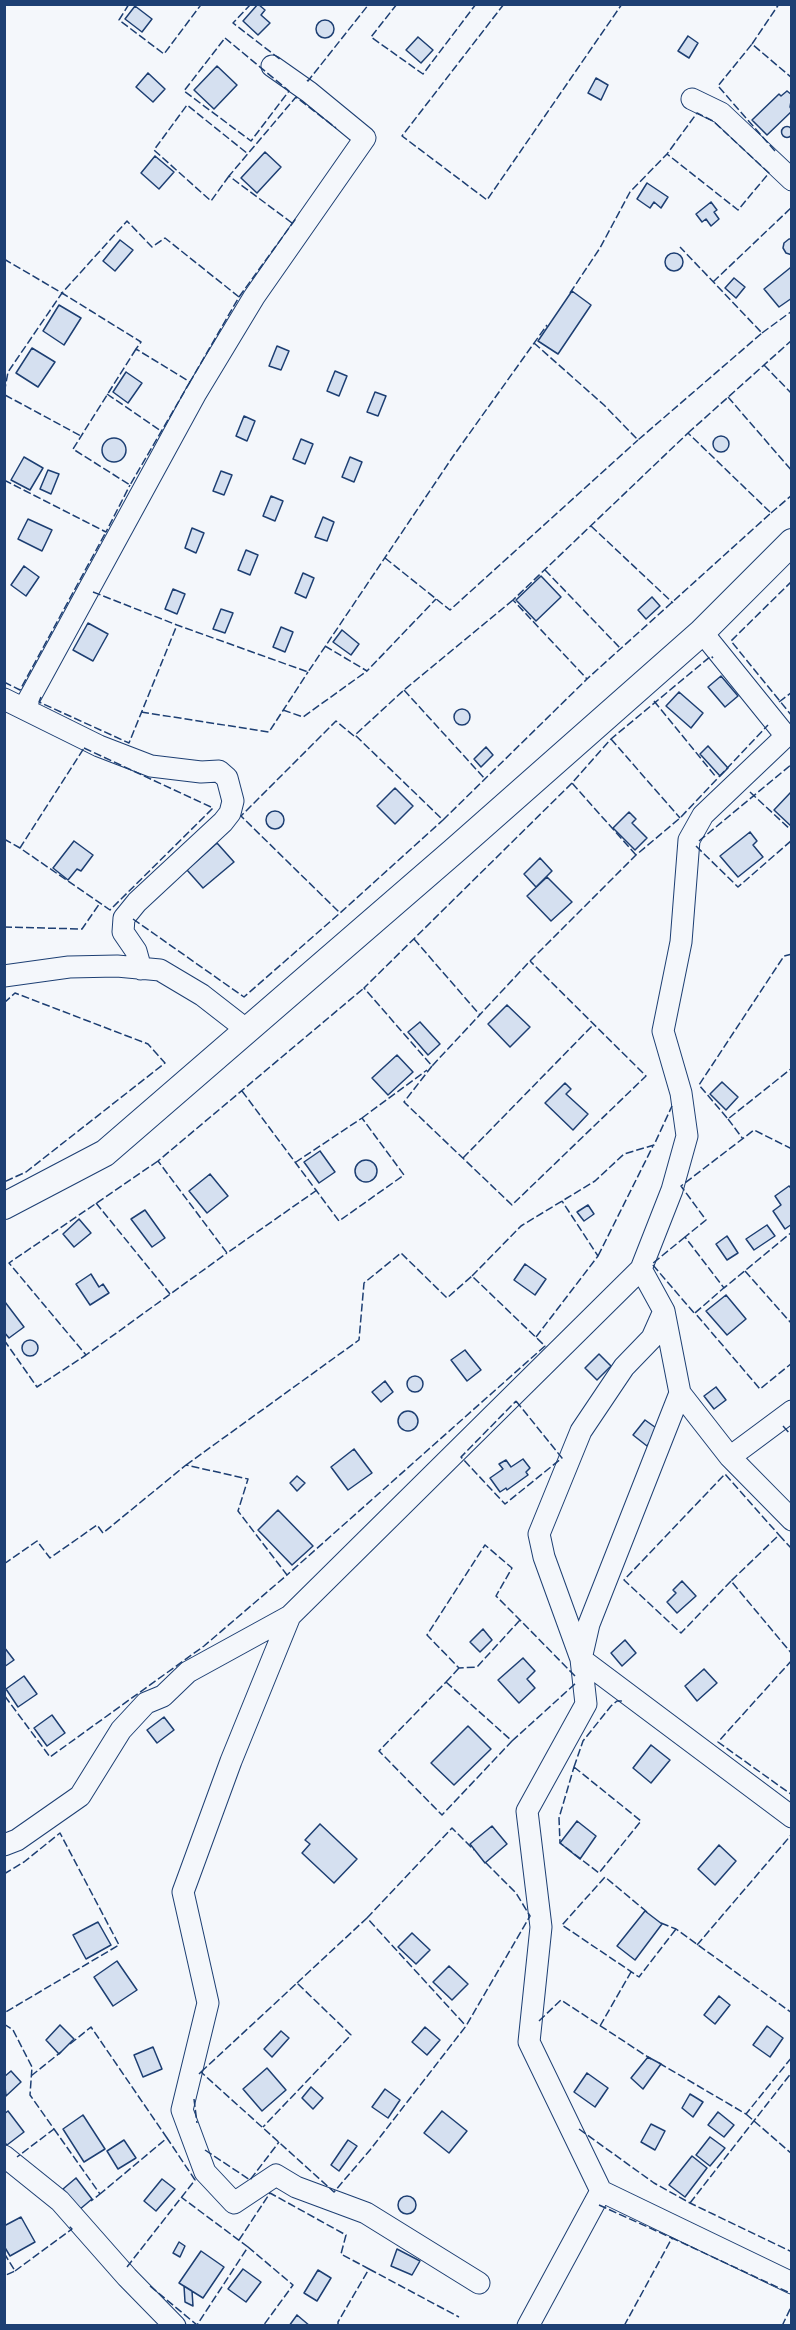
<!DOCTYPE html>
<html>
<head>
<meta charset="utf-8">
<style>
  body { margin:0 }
  #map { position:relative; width:796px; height:2330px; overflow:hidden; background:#f4f7fb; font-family:"Asap Condensed",sans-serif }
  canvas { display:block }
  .frame { position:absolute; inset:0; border:6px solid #1d3f73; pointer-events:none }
</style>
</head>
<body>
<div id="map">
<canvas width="796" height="2330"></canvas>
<div class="frame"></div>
</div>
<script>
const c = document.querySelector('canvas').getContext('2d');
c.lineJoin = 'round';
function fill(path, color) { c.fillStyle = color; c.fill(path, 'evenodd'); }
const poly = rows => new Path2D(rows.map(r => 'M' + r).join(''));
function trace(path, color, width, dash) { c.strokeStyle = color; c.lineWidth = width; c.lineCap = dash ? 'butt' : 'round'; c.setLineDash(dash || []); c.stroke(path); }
const building = poly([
  [258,4,265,10,261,15,270,23,258,35,243,21,258,4],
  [135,6,152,19,142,32,125,19,135,6],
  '316 29a9 9 0 1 1 18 0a9 9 0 1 1-18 0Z',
  [688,36,698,43,689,58,678,51,688,36],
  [418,37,433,50,421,63,406,50,418,37],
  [217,66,237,85,214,109,194,90,217,66],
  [148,73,165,89,153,102,136,87,148,73],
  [596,78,608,85,601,100,588,93,596,78],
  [787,91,792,95,790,107,792,111,767,135,752,120,779,94,781,96,787,91],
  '781.5 132a5.5 5.5 0 1 1 11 0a5.5 5.5 0 1 1-11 0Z',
  [265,152,281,167,257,193,241,178,265,152],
  [155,156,174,172,159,189,141,173,155,156],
  [647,183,668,197,661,208,654,202,650,208,637,199,647,183],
  [711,202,717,210,714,212,719,219,711,226,706,219,702,222,696,214,711,202],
  [789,239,792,239,792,255,786,253,783,248,784,243,789,239],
  [120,240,133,250,115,271,103,261,120,240],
  '665 262a9 9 0 1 1 18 0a9 9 0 1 1-18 0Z',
  [790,268,792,270,792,298,779,307,764,289,790,268],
  [734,278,745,287,736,298,725,288,734,278],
  [572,291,591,305,558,354,538,341,572,291],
  [59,305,81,318,64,345,43,331,59,305],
  [277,346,289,351,281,370,269,366,277,346],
  [32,348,55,362,38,387,16,373,32,348],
  [335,371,347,376,339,396,327,391,335,371],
  [126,372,142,383,128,403,113,392,126,372],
  [375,392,386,396,378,416,367,412,375,392],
  [244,416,255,421,247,441,236,436,244,416],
  '713 444a8 8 0 1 1 16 0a8 8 0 1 1-16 0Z',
  '102 450a12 12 0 1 1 24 0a12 12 0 1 1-24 0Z',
  [301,439,313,444,305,464,293,459,301,439],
  [24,457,43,468,30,490,11,480,24,457],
  [350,457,362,462,354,482,342,477,350,457],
  [48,470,59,474,51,494,40,489,48,470],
  [221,471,232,475,224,495,213,491,221,471],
  [271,496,283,501,275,521,263,516,271,496],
  [323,517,334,522,327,541,315,537,323,517],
  [28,519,52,530,42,551,18,539,28,519],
  [192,528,204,533,196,553,185,548,192,528],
  [246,550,258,555,250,575,238,570,246,550],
  [24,566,39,577,26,596,11,585,24,566],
  [303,573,314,578,306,598,295,593,303,573],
  [541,576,561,597,536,621,516,600,541,576],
  [173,589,185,594,177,614,165,609,173,589],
  [652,597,660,606,646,619,638,610,652,597],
  [221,609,233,613,225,633,213,629,221,609],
  [88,623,108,634,93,661,73,650,88,623],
  [281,627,293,632,285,652,273,647,281,627],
  [342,630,359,644,351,655,333,642,342,630],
  [721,676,738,696,725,707,708,687,721,676],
  [679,692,703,713,691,728,666,706,679,692],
  '454 717a8 8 0 1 1 16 0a8 8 0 1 1-16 0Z',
  [708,746,728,768,720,776,700,754,708,746],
  [486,747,493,755,481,767,474,759,486,747],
  [395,788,413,806,395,824,377,806,395,788],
  [791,792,792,793,792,827,774,810,791,792],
  '266 820a9 9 0 1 1 18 0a9 9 0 1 1-18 0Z',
  [629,812,636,819,632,823,647,838,635,850,613,828,629,812],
  [750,832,757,841,753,845,763,857,738,877,720,856,750,832],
  [74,841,93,855,81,871,77,869,68,880,53,868,74,841],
  [217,843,234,862,203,888,187,870,217,843],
  [540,858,552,871,536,887,524,874,540,858],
  [547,877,572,902,551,921,527,896,547,877],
  [507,1005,530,1027,510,1047,488,1024,507,1005],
  [420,1022,440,1044,428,1055,408,1032,420,1022],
  [397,1055,413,1072,388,1095,372,1078,397,1055],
  [722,1082,738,1097,726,1110,710,1094,722,1082],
  [565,1083,571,1089,566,1094,588,1114,573,1130,545,1103,565,1083],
  [320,1151,335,1172,319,1183,304,1162,320,1151],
  '355 1171a11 11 0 1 1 22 0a11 11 0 1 1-22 0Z',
  [210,1174,228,1196,207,1213,189,1191,210,1174],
  [789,1186,792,1189,792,1224,785,1229,773,1211,781,1205,775,1196,789,1186],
  [588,1205,594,1214,584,1221,577,1212,588,1205],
  [145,1210,165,1238,152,1247,131,1219,145,1210],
  [79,1219,91,1233,74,1247,63,1234,79,1219],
  [767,1225,775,1236,754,1250,746,1239,767,1225],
  [727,1236,738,1253,727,1260,716,1244,727,1236],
  [525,1264,546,1279,535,1295,514,1280,525,1264],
  [91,1274,99,1287,103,1284,109,1293,90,1305,76,1284,91,1274],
  [726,1295,746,1319,727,1335,706,1311,726,1295],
  [5,1302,24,1327,9,1338,4,1332,5,1302],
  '22 1348a8 8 0 1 1 16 0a8 8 0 1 1-16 0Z',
  [465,1350,481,1370,467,1381,451,1360,465,1350],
  [599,1354,611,1366,597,1380,585,1368,599,1354],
  '407 1384a8 8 0 1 1 16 0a8 8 0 1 1-16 0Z',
  [385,1381,393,1392,381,1402,372,1392,385,1381],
  [716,1387,726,1400,714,1409,704,1396,716,1387],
  '398 1421a10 10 0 1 1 20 0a10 10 0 1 1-20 0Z',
  [645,1420,659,1430,647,1446,633,1435,645,1420],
  [354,1449,372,1473,348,1490,331,1467,354,1449],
  [523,1459,530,1468,526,1472,528,1475,507,1490,506,1488,500,1492,490,1478,503,1469,499,1464,506,1460,511,1467,523,1459],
  [297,1476,305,1483,297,1491,290,1483,297,1476],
  [278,1510,313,1546,292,1565,258,1530,278,1510],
  [682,1581,696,1596,677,1613,667,1602,676,1593,673,1590,682,1581],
  [483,1629,492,1640,480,1652,470,1642,483,1629],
  [625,1640,636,1653,622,1666,611,1653,625,1640],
  [4,1647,14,1660,4,1667,4,1647],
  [523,1658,535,1671,527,1679,535,1688,519,1703,498,1680,523,1658],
  [704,1669,717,1683,697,1701,685,1686,704,1669],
  [24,1676,37,1694,18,1707,6,1689,24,1676],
  [52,1715,65,1733,47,1746,34,1728,52,1715],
  [164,1717,174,1730,157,1743,147,1730,164,1717],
  [468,1726,491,1749,454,1785,431,1763,468,1726],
  [651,1745,670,1760,651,1783,633,1768,651,1745],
  [577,1821,596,1836,580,1859,560,1843,577,1821],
  [320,1824,357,1859,334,1883,302,1853,310,1844,305,1840,320,1824],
  [492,1826,507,1844,485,1863,470,1844,492,1826],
  [719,1845,736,1861,715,1885,698,1869,719,1845],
  [645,1911,662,1924,635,1960,617,1946,645,1911],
  [98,1922,111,1945,86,1959,73,1935,98,1922],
  [412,1933,430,1950,416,1964,398,1947,412,1933],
  [117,1961,137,1990,113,2006,94,1977,117,1961],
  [449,1966,468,1984,452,2000,433,1982,449,1966],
  [719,1996,730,2005,715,2024,704,2015,719,1996],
  [60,2025,74,2039,59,2054,46,2040,60,2025],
  [767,2026,783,2038,770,2057,753,2045,767,2026],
  [425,2027,440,2040,427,2055,412,2042,425,2027],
  [281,2031,289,2038,272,2057,264,2049,281,2031],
  [153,2047,162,2069,143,2077,134,2055,153,2047],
  [648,2057,661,2064,643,2089,631,2078,648,2057],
  [267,2068,286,2090,262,2111,243,2089,267,2068],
  [11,2071,21,2082,6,2096,4,2077,11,2071],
  [587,2073,608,2088,595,2107,574,2092,587,2073],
  [311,2087,323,2098,313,2109,302,2098,311,2087],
  [385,2089,400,2100,388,2118,372,2107,385,2089],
  [690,2094,703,2102,693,2117,682,2108,690,2094],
  [8,2111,24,2132,7,2145,4,2142,4,2114,8,2111],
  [442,2111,467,2131,449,2153,424,2133,442,2111],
  [718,2112,734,2125,724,2137,708,2125,718,2112],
  [83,2115,105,2149,84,2162,63,2129,83,2115],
  [651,2124,665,2131,655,2150,641,2142,651,2124],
  [710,2137,725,2148,710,2166,696,2155,710,2137],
  [124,2140,136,2158,118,2169,107,2151,124,2140],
  [348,2140,357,2146,339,2171,331,2165,348,2140],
  [692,2156,707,2168,685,2197,669,2185,692,2156],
  [76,2178,92,2199,79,2210,63,2189,76,2178],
  [162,2179,175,2189,156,2211,144,2201,162,2179],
  '398 2205a9 9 0 1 1 18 0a9 9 0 1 1-18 0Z',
  [21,2217,35,2242,10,2256,4,2246,4,2226,21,2217],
  [179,2242,185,2246,180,2257,173,2253,179,2242],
  [397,2249,420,2261,412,2275,391,2266,397,2249],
  [201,2251,224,2267,203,2298,179,2283,201,2251],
  [243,2269,261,2282,246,2302,228,2289,243,2269],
  [318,2270,331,2278,317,2301,304,2293,318,2270],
  [184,2286,192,2291,193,2306,185,2302,184,2286],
  [297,2315,310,2326,289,2326,297,2315]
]);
const minor = poly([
  [692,99,721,113,792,180],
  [4,699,99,746,151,766,201,772,219,771,227,778,233,801,230,813,223,822,137,902,124,918,123,932,136,951,141,969],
  [24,708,196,393,254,297,365,138,309,92,272,66],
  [4,976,69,967,117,966,160,970,202,995,247,1030],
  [664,1311,641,1269,672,1190,687,1136,681,1093,663,1031,681,942,689,840,703,815,786,736,702,632],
  [680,1393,589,1624,581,1659,586,1704,527,1811,541,1927,529,2042,601,2191,792,2283],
  [730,1457,792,1411],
  [792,1520,730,1457,680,1393,664,1311,652,1338,624,1367,581,1431,539,1534,544,1557,581,1659,792,1817],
  [4,1845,17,1840,80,1796,121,1730,146,1703,163,1696,188,1672,290,1616],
  [4,2156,60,2201,127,2277,175,2326],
  [479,2283,366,2213,296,2187,276,2175,234,2203,205,2172,182,2110,208,2003,183,1892,231,1761,290,1616,641,1269],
  [528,2326,601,2191]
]);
const major = poly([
  [4,1206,105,1153,454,851,702,632,792,542]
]);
const fence = poly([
  [129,4,119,20,164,54,200,6,197,4],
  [251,4,233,23,281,60],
  [397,4,371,37,423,74,476,4],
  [504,4,402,136,487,200,622,4],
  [225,38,289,91,251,141,184,91,225,38],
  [752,44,779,4],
  [307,80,308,81,369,4],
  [775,151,718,86,752,44,792,78],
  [229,176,211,201,154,150,187,105,248,154],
  [292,223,229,176,296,97,336,128],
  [4,259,62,293,141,342,136,349,190,382,239,297,165,238,152,247,127,221,62,293,8,372,4,394],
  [713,282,792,207],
  [570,293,600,248,630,192,667,154,697,113,713,121,769,173,738,210,667,154],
  [239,297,297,217],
  [762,333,792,311],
  [534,343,604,405,638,440,762,333,680,247],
  [136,349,73,449,130,485,190,382],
  [764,365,792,394],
  [107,394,161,431],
  [5,395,81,436],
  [728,397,792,471],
  [688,433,792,340],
  [4,480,106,532,130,485],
  [771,513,792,495],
  [591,526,673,603],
  [385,558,450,610,638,440],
  [545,570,621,649],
  [792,581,731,641,792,716],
  [93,592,177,625,308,672,454,455,547,325],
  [513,600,404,690,355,735,443,820,587,679,771,513,688,433,513,600,587,679],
  [325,646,367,671,436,599],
  [4,682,20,690,106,532],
  [404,690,485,779],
  [41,697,39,702,129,743,177,625],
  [654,701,716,777],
  [779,702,792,692],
  [283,710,303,717,367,671],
  [141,712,269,732,308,672],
  [354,736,336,721,241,816,340,913,443,820],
  [611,739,680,818],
  [84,748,213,808,110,910,20,848,84,748],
  [572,783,364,988,432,1066,530,961,636,855,680,818,768,725],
  [750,792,792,831],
  [4,839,20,848],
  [699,841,792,764],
  [696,846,738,887,792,840],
  [636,855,572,783,611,739,711,656,713,658],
  [133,919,244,997,340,913],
  [4,927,82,929,100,903],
  [414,939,480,1015],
  [792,954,784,956,699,1085,728,1119,792,1068],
  [4,1003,15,993,148,1044,165,1063,26,1172,4,1182],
  [432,1066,404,1102,512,1205,646,1076,530,961],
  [242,1091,339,1221,404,1175,362,1118,296,1162],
  [362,1118,427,1070],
  [728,1119,743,1139],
  [792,1149,754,1130,681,1186,706,1220,685,1237,724,1288,792,1232],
  [463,1158,594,1024],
  [158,1161,9,1263,86,1355,227,1253],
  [317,1190,227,1253,158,1161,364,988],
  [96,1203,170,1294],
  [685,1237,652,1264,695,1314],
  [598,1256,653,1146],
  [745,1271,792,1324],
  [472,1276,521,1226,595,1181,624,1154,654,1145,672,1106],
  [726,1286,695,1313,760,1389,792,1363],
  [536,1337,598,1256,562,1201],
  [4,1340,37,1387,86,1355],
  [516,1401,562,1458,505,1504,461,1457,516,1401],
  [783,1426,792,1436],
  [186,1465,359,1340,364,1283,401,1253,447,1298,472,1276,545,1346,287,1575],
  [792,1549,779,1535,731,1581,792,1654],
  [4,1564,37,1541,50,1558,97,1525,103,1533,186,1465,248,1479,238,1511,287,1575,204,1646,50,1757,4,1695],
  [731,1581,681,1633,624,1580,725,1474,779,1535],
  [520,1620,477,1667,459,1668,427,1635,485,1545,512,1568,496,1596,520,1620,575,1676],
  [792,1660,718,1742,792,1795],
  [446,1682,512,1741,442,1815,379,1751,446,1682],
  [446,1682,459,1668],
  [512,1741,576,1683],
  [574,1767,641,1821,599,1873,560,1843,559,1818,574,1767],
  [574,1767,583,1741,611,1706,617,1701,624,1701],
  [4,1874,24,1862,60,1833,119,1945,4,2013],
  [647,1912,605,1877,562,1925,639,1977,676,1929],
  [367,1918,452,1828,474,1850],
  [661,1923,676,1929,792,2013],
  [697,1945,792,1834],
  [297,1983,367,1918,466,2026],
  [539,2021,561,2000,651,2059],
  [4,2024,13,2030,32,2067,30,2095,54,2129,17,2157],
  [600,2026,631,1972],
  [70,2044,91,2027,167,2138,100,2194],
  [659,2063,746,2114,792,2057],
  [201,2072,297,1983,351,2035,263,2127],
  [199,2074,201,2072,334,2192,370,2150,466,2026,530,1916,516,1893,484,1861],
  [31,2076,61,2052],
  [194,2099,197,2123],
  [746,2114,792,2154],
  [54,2129,100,2194,91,2201],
  [579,2129,654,2183,690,2203,792,2252],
  [205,2150,250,2180,279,2142],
  [690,2203,792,2072],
  [599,2205,672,2238],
  [239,2240,270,2193,346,2235,341,2254,369,2269,338,2322,338,2326],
  [248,2247,293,2285,263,2326],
  [4,2253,15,2271,4,2276],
  [127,2267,195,2180,167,2138],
  [369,2269,459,2317],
  [15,2271,72,2229,69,2226],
  [150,2286,197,2325,248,2247,181,2197],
  [624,2326,672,2238,792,2294],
  [782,2326,792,2305]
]);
fill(building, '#d5e0f0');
trace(building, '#1d3f73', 1.5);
trace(minor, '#1d3f73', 23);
trace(major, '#1d3f73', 28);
trace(minor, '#f4f7fb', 21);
trace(major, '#f4f7fb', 26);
trace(fence, '#1d3f73', 1.5, [8, 3]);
</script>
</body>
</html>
